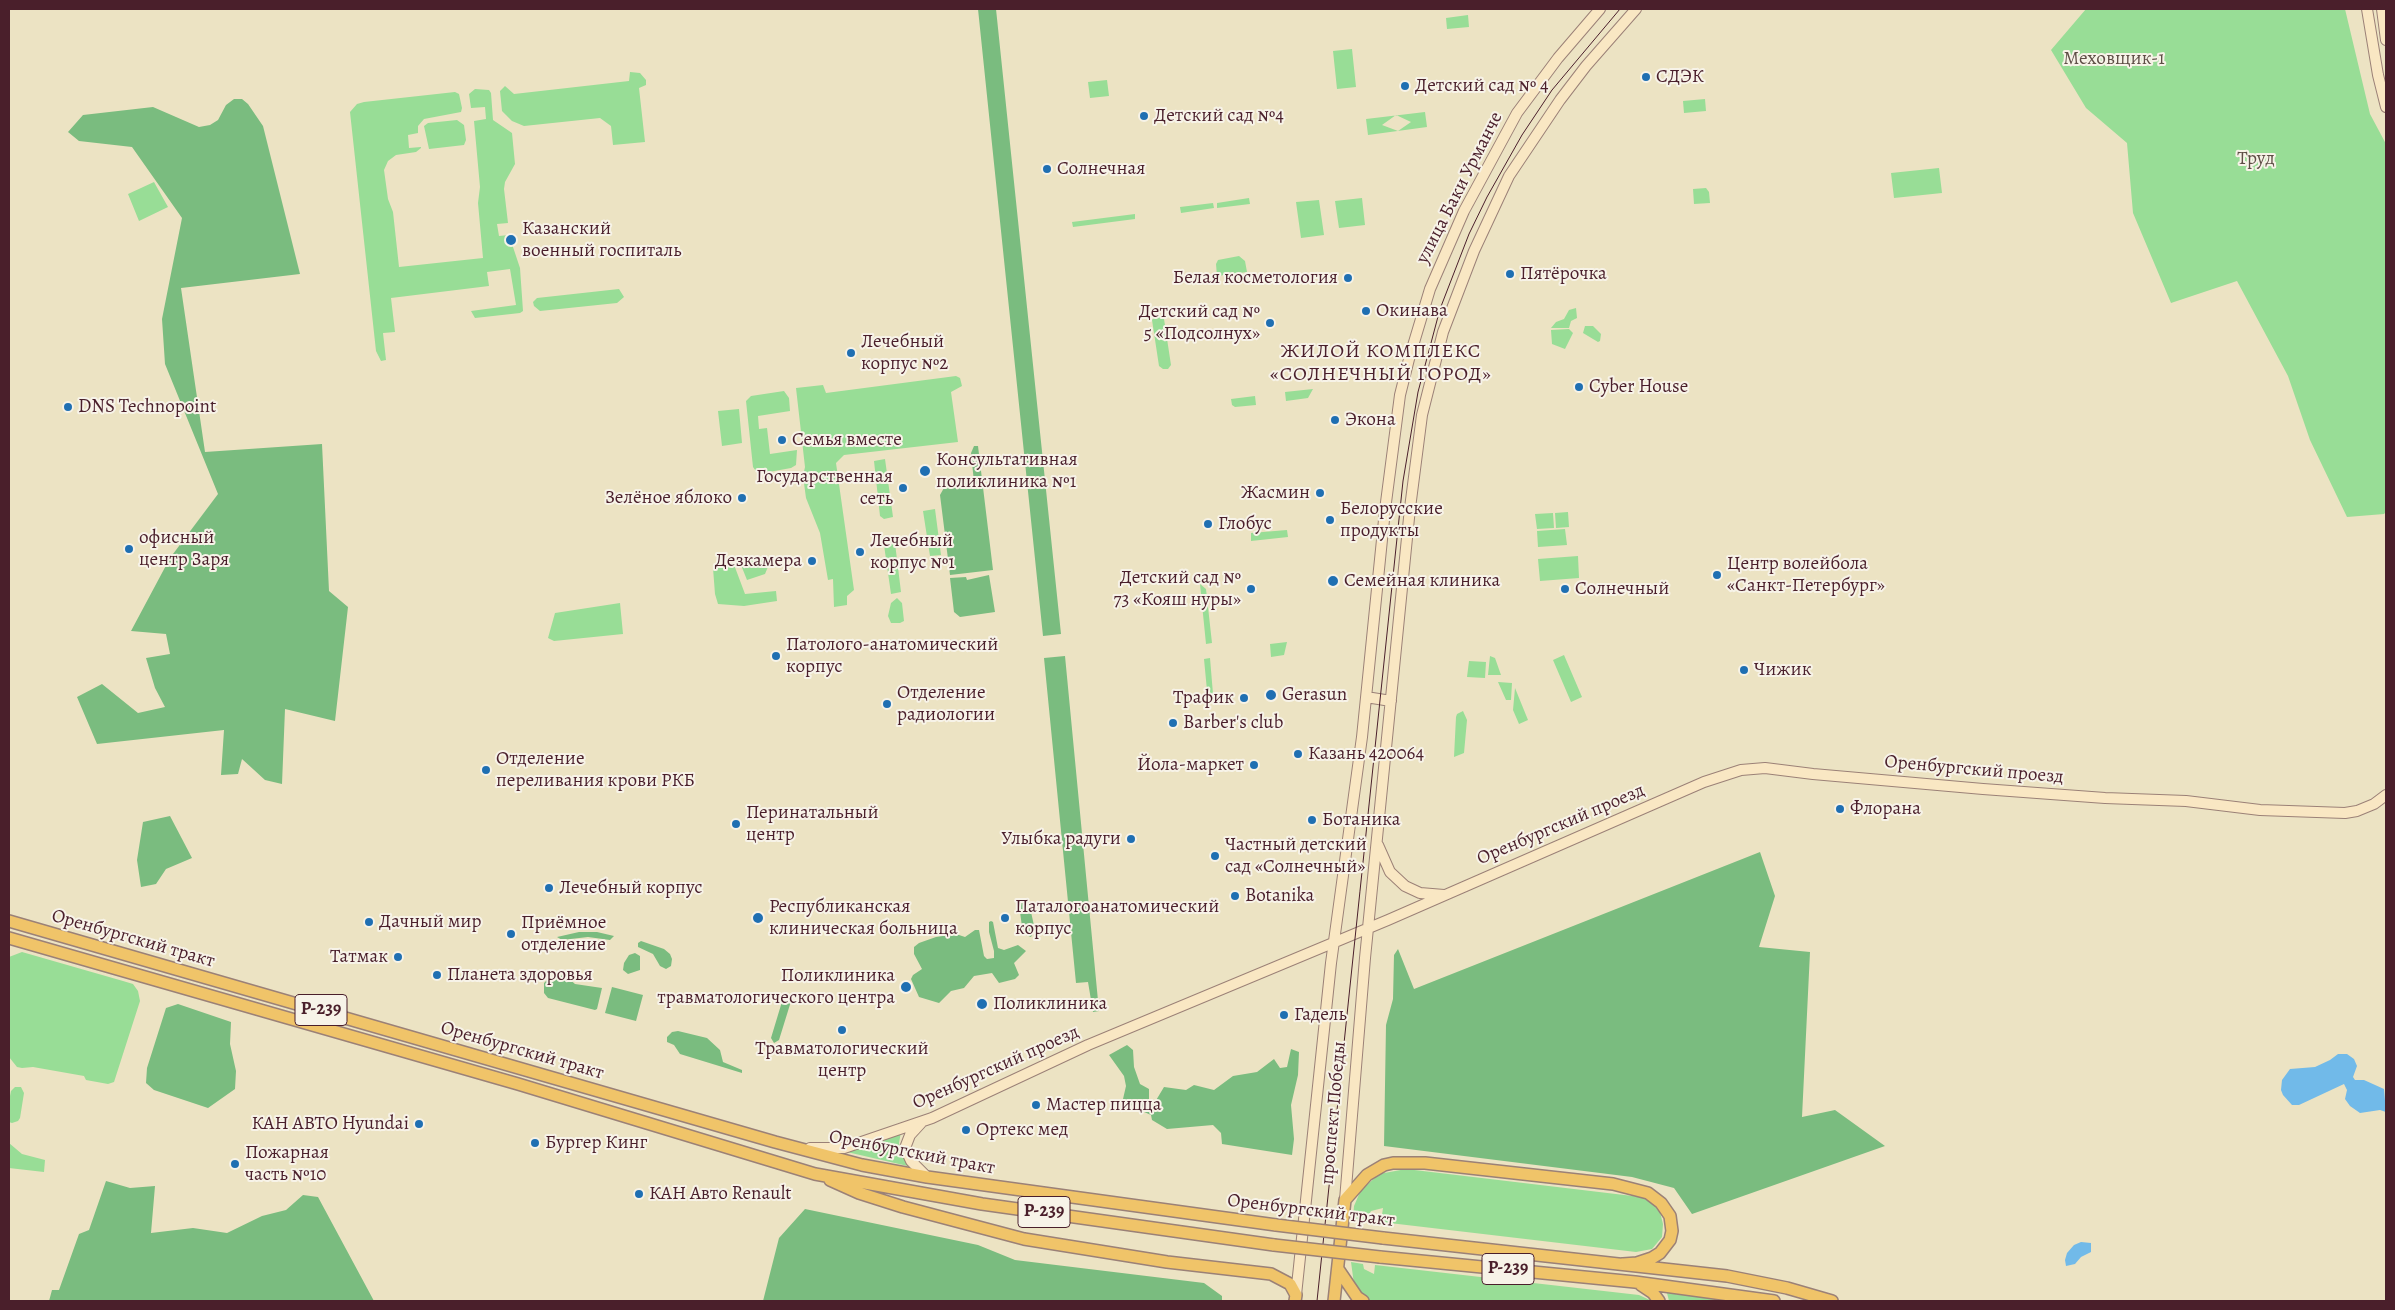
<!DOCTYPE html>
<html>
<head>
<meta charset="utf-8">
<style>
  body { margin:0 }
  #map { position:relative; width:2395px; height:1310px; overflow:hidden; background:#ece3c3; font-family:Alegreya,serif }
  canvas { display:block }
  .frame { position:absolute; inset:0; border:10px solid #4a1f2b; pointer-events:none }
</style>
</head>
<body>
<div id="map">
<canvas width="2395" height="1310"></canvas>
<div class="frame"></div>
</div>
<script>
const c = document.querySelector('canvas').getContext('2d');
c.lineJoin = 'round';
function fill(path, color) { c.fillStyle = color; c.fill(path, 'evenodd'); }
const poly = rows => new Path2D(rows.map(r => 'M' + r).join(''));
function trace(path, color, width, dash) { c.strokeStyle = color; c.lineWidth = width; c.lineCap = dash ? 'butt' : 'round'; c.setLineDash(dash || []); c.stroke(path); }
function label(font, color, halo, rows, align = 'center') {
  c.font = font + ' Alegreya,serif'; c.lineWidth = 4; c.setLineDash([]); c.textBaseline = 'middle'; c.strokeStyle = halo; c.fillStyle = color; for (const [text, x, y, turn = 0] of rows) {
    c.save(); c.translate(x, y); c.rotate((+turn || 0) * Math.PI / 180); c.textAlign = isNaN(turn) ? turn : align; if (halo) c.strokeText(text, 0, 0); c.fillText(text, 0, 0); c.restore();
  }
}
const green = poly([
  [2086,9,2345,9,2370,114,2386,144,2386,512,2384,514,2347,517,2310,440,2288,376,2237,281,2171,303,2133,213,2127,143,2086,108,2051,50],
  [1468,15,1469,27,1447,29,1446,18],
  [1352,49,1356,87,1337,89,1333,51],
  [630,72,640,73,646,80,646,85,639,88,645,142,613,145,611,126,600,118,524,126,512,121,502,111,500,91,505,86,514,94,629,81],
  [1107,80,1109,96,1090,98,1088,82],
  [475,89,489,90,491,93,493,120,512,133,515,164,505,182,504,189,508,223,497,224,499,236,509,235,520,268,523,311,520,313,475,318,471,311,516,305,510,269,487,272,489,286,391,298,395,332,383,333,386,360,381,361,376,351,350,112,357,104,364,102,455,92,459,94,462,108,461,112,424,119,418,126,418,133,408,135,409,148,421,147,421,148,416,152,396,155,388,161,384,170,388,199,393,212,399,267,483,258,478,203,480,187,474,121,486,119,485,107,471,108,469,94],
  [1705,99,1706,111,1684,113,1683,101],
  [1425,112,1427,127,1368,135,1366,119],
  [1396,115,1411,122,1398,131,1382,125],
  [457,120,464,125,466,140,464,145,429,149,424,126,428,123],
  [1939,168,1942,193,1894,198,1891,173],
  [154,182,168,207,139,221,128,194],
  [1706,188,1709,192,1710,203,1694,204,1693,189],
  [1249,198,1250,204,1217,208,1217,203],
  [1362,198,1365,225,1339,228,1335,201],
  [1319,200,1324,235,1301,238,1296,202],
  [1213,203,1214,208,1181,213,1180,207],
  [1135,214,1135,219,1073,227,1072,222],
  [1239,256,1245,261,1247,272,1217,276,1216,264,1218,260],
  [619,289,624,297,617,303,540,311,534,306,533,302,537,298],
  [1576,308,1577,318,1571,321,1569,328,1551,328,1556,322,1564,319,1569,310],
  [1155,316,1161,316,1164,319,1171,365,1168,369,1163,369,1159,366,1152,320],
  [1585,326,1593,326,1601,334,1600,341,1598,342,1583,333],
  [1569,329,1573,333,1565,349,1552,344,1551,330],
  [956,376,960,378,962,386,951,392,958,442,844,455,836,463,854,590,847,596,847,605,834,607,833,579,828,580,820,533,806,498,803,476,805,467,796,388,823,385,826,393],
  [1313,389,1308,398,1286,401,1285,392],
  [784,391,789,398,790,411,758,416,759,429,767,428,770,454,797,450,796,465,791,468,758,474,753,467,746,401,751,396],
  [1255,396,1256,405,1235,407,1232,405,1231,399],
  [739,409,742,443,722,446,718,411],
  [885,459,893,517,884,519,880,516,874,461],
  [935,509,941,555,930,556,923,511],
  [1568,512,1569,527,1556,528,1555,513],
  [1553,513,1554,528,1537,529,1535,514],
  [1565,529,1567,545,1538,547,1537,531],
  [1287,530,1288,537,1251,541,1251,533],
  [894,535,901,592,891,594,883,538],
  [1578,556,1579,578,1540,581,1538,559],
  [772,557,765,574,747,580,739,560],
  [718,561,733,562,745,594,776,591,777,601,744,606,718,604,715,594,713,568],
  [1200,584,1206,589,1212,643,1206,644],
  [897,598,902,603,904,621,900,623,891,623,888,616,891,603],
  [620,603,623,634,554,641,548,638,555,613],
  [1287,642,1284,655,1271,657,1270,644],
  [1564,655,1582,697,1571,702,1553,660],
  [1490,656,1495,658,1501,675,1488,675],
  [1210,658,1213,694,1208,701,1204,659],
  [1469,661,1486,662,1485,678,1467,677],
  [1498,682,1512,683,1511,700,1506,700],
  [1515,688,1528,720,1519,724,1513,710],
  [1463,711,1467,720,1464,753,1454,757,1456,717,1457,714],
  [22,952,123,981,133,984,138,991,140,1001,114,1082,108,1084,86,1080,84,1076,33,1067,22,1068,17,1067,9,1057,9,957],
  [15,1087,21,1087,24,1093,20,1118,18,1121,12,1123,9,1122,9,1101,11,1091],
  [901,1132,899,1143,901,1154,912,1167,847,1152],
  [9,1143,22,1154,45,1160,44,1172,9,1168],
  [1406,1169,1641,1197,1652,1203,1660,1212,1663,1224,1662,1237,1652,1249,1636,1252,1381,1222,1383,1208,1371,1211,1366,1220,1353,1218,1354,1206,1360,1192,1367,1185,1379,1174],
  [1351,1262,1363,1264,1364,1269,1374,1274,1375,1265,1639,1295,1652,1301,1369,1301,1363,1297,1354,1284],
  [1667,1293,1735,1301,1669,1301]
]);
const forest = poly([
  [978,9,996,9,1061,634,1043,636],
  [234,99,242,99,248,104,263,126,300,274,181,288,205,452,322,444,329,591,348,607,335,721,285,709,282,784,265,780,242,759,238,774,221,775,224,730,97,744,77,697,102,684,138,713,165,707,155,688,146,658,170,654,166,634,131,631,170,558,218,494,165,364,162,319,182,218,132,147,79,141,68,132,83,115,153,107,199,127,210,125,218,120,226,105],
  [974,446,978,446,993,570,950,575,940,495,945,486,974,482,971,453],
  [989,575,995,612,960,617,954,612,950,578,966,577,967,580],
  [1065,656,1099,1011,1093,1012,1088,982,1076,983,1044,658],
  [170,816,192,858,166,869,156,884,141,887,137,860,143,822],
  [1760,852,1775,896,1759,947,1810,952,1802,1117,1835,1110,1885,1146,1692,1214,1674,1188,1632,1177,1384,1146,1386,1025,1393,999,1394,955,1398,949,1414,989],
  [1022,899,1029,903,1035,930,1031,937,1023,934,1020,912],
  [991,921,993,922,998,948,1004,950,1018,945,1026,951,1014,963,1019,975,1015,979,999,983,992,973,974,976,964,988,951,991,939,1003,919,997,911,979,913,975,922,969,914,954,914,947,919,943,936,937,956,934,965,937,975,930,979,930,984,956,987,959,994,958,994,951,989,932,989,922],
  [579,932,597,932,614,936,610,940,588,937,562,940,557,937],
  [641,941,664,949,670,954,672,959,671,966,666,969,660,966,653,954,638,947,638,943],
  [635,953,640,956,640,970,628,974,623,970,624,963,629,955],
  [565,975,575,984,602,988,597,1009,595,1010,548,998,544,993,544,983,549,978],
  [612,987,643,995,636,1021,605,1013],
  [787,994,792,998,779,1040,774,1043,771,1038,784,995],
  [178,1004,231,1022,230,1044,236,1071,235,1089,208,1108,154,1090,146,1083,147,1068,166,1008],
  [678,1031,707,1038,720,1050,723,1062,742,1070,742,1073,680,1054,674,1045,667,1042,667,1037,672,1032],
  [1127,1045,1133,1050,1134,1067,1140,1084,1149,1089,1149,1099,1155,1102,1164,1087,1186,1090,1194,1085,1214,1090,1233,1076,1257,1072,1274,1059,1280,1068,1287,1067,1291,1049,1299,1052,1298,1075,1291,1105,1294,1139,1292,1155,1222,1144,1221,1133,1213,1125,1167,1129,1152,1120,1151,1115,1135,1108,1123,1099,1126,1086,1124,1076,1109,1055],
  [106,1181,130,1188,155,1186,151,1233,193,1228,227,1233,262,1216,286,1210,303,1195,318,1197,374,1301,49,1301,52,1290,59,1290,79,1234,89,1230],
  [805,1209,978,1245,1015,1260,1204,1283,1222,1296,1222,1301,763,1301,779,1238]
]);
const water = poly([
  [2338,1054,2347,1054,2354,1059,2357,1066,2353,1077,2355,1080,2364,1080,2384,1089,2386,1112,2380,1110,2360,1113,2350,1106,2345,1099,2347,1090,2344,1084,2299,1105,2292,1105,2283,1095,2281,1090,2282,1080,2290,1069,2315,1067,2330,1060],
  [2081,1242,2091,1243,2091,1252,2081,1257,2075,1264,2066,1266,2065,1260,2067,1253,2074,1245]
]);
const secondary = poly([
  [2367,9,2378,75,2386,107],
  [2382,9,2386,40],
  [1366,697,1391,701],
  [1378,845,1390,872,1405,886,1420,893,1444,895],
  [921,1123,910,1135,905,1148,911,1161,927,1177],
  [810,1148,844,1148,932,1118,1088,1045,1388,920,1704,782,1741,770,1765,768,1813,774,1983,789,2105,798,2186,801,2260,810,2345,813,2357,811,2374,804,2386,795],
  [1345,1200,1365,958,1410,508,1422,415,1443,332,1474,251,1509,176,1560,100,1586,66,1636,9],
  [1296,1295,1331,963,1362,737,1385,510,1400,395,1409,359,1430,289,1464,211,1517,113,1558,58,1600,9]
]);
const primary = poly([
  [9,921,775,1142,862,1165,927,1177,1276,1225],
  [9,938,518,1084,815,1174,982,1204,1274,1245],
  [830,1180,859,1193,903,1207,1024,1239,1167,1262,1271,1274,1290,1284,1296,1295,1295,1301],
  [1383,1238,1727,1276,1787,1288,1832,1301],
  [1380,1257,1635,1282,1774,1301],
  [1338,1269,1357,1297,1363,1301],
  [1641,1285,1653,1293,1659,1301],
  [1334,1301,1345,1200,1367,1175,1384,1165,1393,1163,1425,1163,1613,1184,1648,1193,1661,1203,1670,1216,1672,1231,1670,1240,1660,1253,1652,1258,1637,1263,1623,1264]
]);
const tram = poly([
  [1317,1301,1403,481,1418,392,1440,309,1469,234,1487,197,1522,135,1552,90,1620,9]
]);
const primaryBridge = poly([
  [1276,1225,1383,1238],
  [1274,1245,1380,1257]
]);
const markers = [
  [1646,77,5,"#1f6fb2"],
  [1405,86,5,"#1f6fb2"],
  [1144,116,5,"#1f6fb2"],
  [1047,169,5,"#1f6fb2"],
  [511,240,6,"#1f6fb2"],
  [1510,274,5,"#1f6fb2"],
  [1348,278,5,"#1f6fb2"],
  [1366,311,5,"#1f6fb2"],
  [1270,323,5,"#1f6fb2"],
  [851,353,5,"#1f6fb2"],
  [1579,387,5,"#1f6fb2"],
  [68,407,5,"#1f6fb2"],
  [1335,420,5,"#1f6fb2"],
  [782,440,5,"#1f6fb2"],
  [925,471,6,"#1f6fb2"],
  [903,488,5,"#1f6fb2"],
  [1320,493,5,"#1f6fb2"],
  [742,498,5,"#1f6fb2"],
  [1330,520,5,"#1f6fb2"],
  [1208,524,5,"#1f6fb2"],
  [129,549,5,"#1f6fb2"],
  [860,552,5,"#1f6fb2"],
  [812,561,5,"#1f6fb2"],
  [1717,575,5,"#1f6fb2"],
  [1333,581,6,"#1f6fb2"],
  [1251,589,5,"#1f6fb2"],
  [1565,589,5,"#1f6fb2"],
  [776,656,5,"#1f6fb2"],
  [1744,670,5,"#1f6fb2"],
  [1271,695,6,"#1f6fb2"],
  [1244,698,5,"#1f6fb2"],
  [887,704,5,"#1f6fb2"],
  [1173,723,5,"#1f6fb2"],
  [1298,754,5,"#1f6fb2"],
  [1254,765,5,"#1f6fb2"],
  [486,770,5,"#1f6fb2"],
  [1840,809,5,"#1f6fb2"],
  [1312,820,5,"#1f6fb2"],
  [736,824,5,"#1f6fb2"],
  [1131,839,5,"#1f6fb2"],
  [1215,856,5,"#1f6fb2"],
  [549,888,5,"#1f6fb2"],
  [1235,896,5,"#1f6fb2"],
  [758,918,6,"#1f6fb2"],
  [1005,918,5,"#1f6fb2"],
  [369,922,5,"#1f6fb2"],
  [511,934,5,"#1f6fb2"],
  [398,957,5,"#1f6fb2"],
  [437,975,5,"#1f6fb2"],
  [906,987,6,"#1f6fb2"],
  [982,1004,6,"#1f6fb2"],
  [1284,1015,5,"#1f6fb2"],
  [842,1030,5,"#1f6fb2"],
  [1036,1105,5,"#1f6fb2"],
  [419,1124,5,"#1f6fb2"],
  [966,1130,5,"#1f6fb2"],
  [535,1143,5,"#1f6fb2"],
  [235,1164,5,"#1f6fb2"],
  [639,1194,5,"#1f6fb2"]
];
const shields = [
  [321,1010,52],
  [1044,1212,52],
  [1508,1269,52]
];
const shieldNames = [
  ["Р-239",321,1010],
  ["Р-239",1044,1212],
  ["Р-239",1508,1269]
];
const parkNames = [
  ["Меховщик-1",2114,59],
  ["Труд",2256,159]
];
const poiNames = [
  ["СДЭК",1656,77],
  ["Детский сад № 4",1415,86],
  ["Детский сад №4",1154,116],
  ["Солнечная",1057,169],
  ["Казанский",522,229],
  ["военный госпиталь",522,251],
  ["Пятёрочка",1520,274],
  ["Белая косметология",1338,278,"right"],
  ["Окинава",1376,311],
  ["Детский сад №",1260,312,"right"],
  ["5 «Подсолнух»",1260,334,"right"],
  ["Лечебный",861,342],
  ["корпус №2",861,364],
  ["Cyber House",1589,387],
  ["DNS Technopoint",78,407],
  ["Экона",1345,420],
  ["Семья вместе",792,440],
  ["Консультативная",936,460],
  ["поликлиника №1",936,482],
  ["Государственная",893,477,"right"],
  ["сеть",893,499,"right"],
  ["Жасмин",1310,493,"right"],
  ["Зелёное яблоко",732,498,"right"],
  ["Белорусские",1340,509],
  ["продукты",1340,531],
  ["Глобус",1218,524],
  ["офисный",139,538],
  ["центр Заря",139,560],
  ["Лечебный",870,541],
  ["корпус №1",870,563],
  ["Дезкамера",802,561,"right"],
  ["Центр волейбола",1727,564],
  ["«Санкт-Петербург»",1727,586],
  ["Детский сад №",1241,578,"right"],
  ["73 «Кояш нуры»",1241,600,"right"],
  ["Семейная клиника",1344,581],
  ["Солнечный",1575,589],
  ["Патолого-анатомический",786,645],
  ["корпус",786,667],
  ["Чижик",1754,670],
  ["Отделение",897,693],
  ["радиологии",897,715],
  ["Gerasun",1282,695],
  ["Трафик",1234,698,"right"],
  ["Barber's club",1183,723],
  ["Казань 420064",1308,754],
  ["Отделение",496,759],
  ["переливания крови РКБ",496,781],
  ["Йола-маркет",1244,765,"right"],
  ["Флорана",1850,809],
  ["Перинатальный",746,813],
  ["центр",746,835],
  ["Ботаника",1322,820],
  ["Улыбка радуги",1121,839,"right"],
  ["Частный детский",1225,845],
  ["сад «Солнечный»",1225,867],
  ["Лечебный корпус",559,888],
  ["Botanika",1245,896],
  ["Республиканская",769,907],
  ["клиническая больница",769,929],
  ["Паталогоанатомический",1015,907],
  ["корпус",1015,929],
  ["Дачный мир",379,922],
  ["Приёмное",521,923],
  ["отделение",521,945],
  ["Татмак",388,957,"right"],
  ["Планета здоровья",447,975],
  ["Поликлиника",895,976,"right"],
  ["травматологического центра",895,998,"right"],
  ["Поликлиника",993,1004],
  ["Гадель",1294,1015],
  ["Травматологический",842,1049,"center"],
  ["центр",842,1071,"center"],
  ["Мастер пицца",1046,1105],
  ["КАН АВТО Hyundai",409,1124,"right"],
  ["Ортекс мед",976,1130],
  ["Бургер Кинг",545,1143],
  ["Пожарная",245,1153],
  ["часть №10",245,1175],
  ["КАН Авто Renault",649,1194]
];
const streetNames = [
  ["улица Баки Урманче",1460,188,-63],
  ["Оренбургский проезд",1974,770,5],
  ["Оренбургский проезд",1561,825,-23],
  ["Оренбургский тракт",133,939,16],
  ["Оренбургский тракт",522,1051,16],
  ["Оренбургский проезд",996,1068,-24],
  ["проспект Победы",1334,1113,-85],
  ["Оренбургский тракт",912,1153,11],
  ["Оренбургский тракт",1311,1211,7]
];
const neighbourhoodNames = [
  ["ЖИЛОЙ КОМПЛЕКС",1381,352],
  ["«СОЛНЕЧНЫЙ ГОРОД»",1381,375]
];
fill(green, '#98dd96');
fill(forest, '#7abc7f');
fill(water, '#71bae9');
trace(secondary, '#9b8177', 12);
trace(primary, '#9b8177', 14);
trace(secondary, '#f9e7c3', 10);
trace(primary, '#f0c469', 11);
trace(tram, '#4a1f2b', 1);
trace(primaryBridge, '#9b8177', 14, []);
trace(primaryBridge, '#f0c469', 11);
for (const [x, y, r, color] of markers) { const dot = new Path2D(); dot.arc(x, y, r, 0, 2 * Math.PI); c.fillStyle = color; c.fill(dot); trace(dot, '#f7f3e8', 2); }
for (const [x, y, w] of shields) { const box = new Path2D(); box.roundRect(x - w / 2, y - 15.5, w, 31, 4); c.fillStyle = '#f7f3e8'; c.fill(box); trace(box, '#4a1f2b', 1); }
label('bold 18px', '#4a1f2b', null, shieldNames);
label('19px', '#5e4e46', '#f7f3e8', parkNames);
label('19px', '#4a1f2b', '#f7f3e8', poiNames, 'left');
label('19px', '#4a1f2b', '#f7f3e8', streetNames);
c.letterSpacing = '1px';
label('20px', '#4a1f2b', '#f7f3e8', neighbourhoodNames);
c.letterSpacing = '0px';
</script>
</body>
</html>
